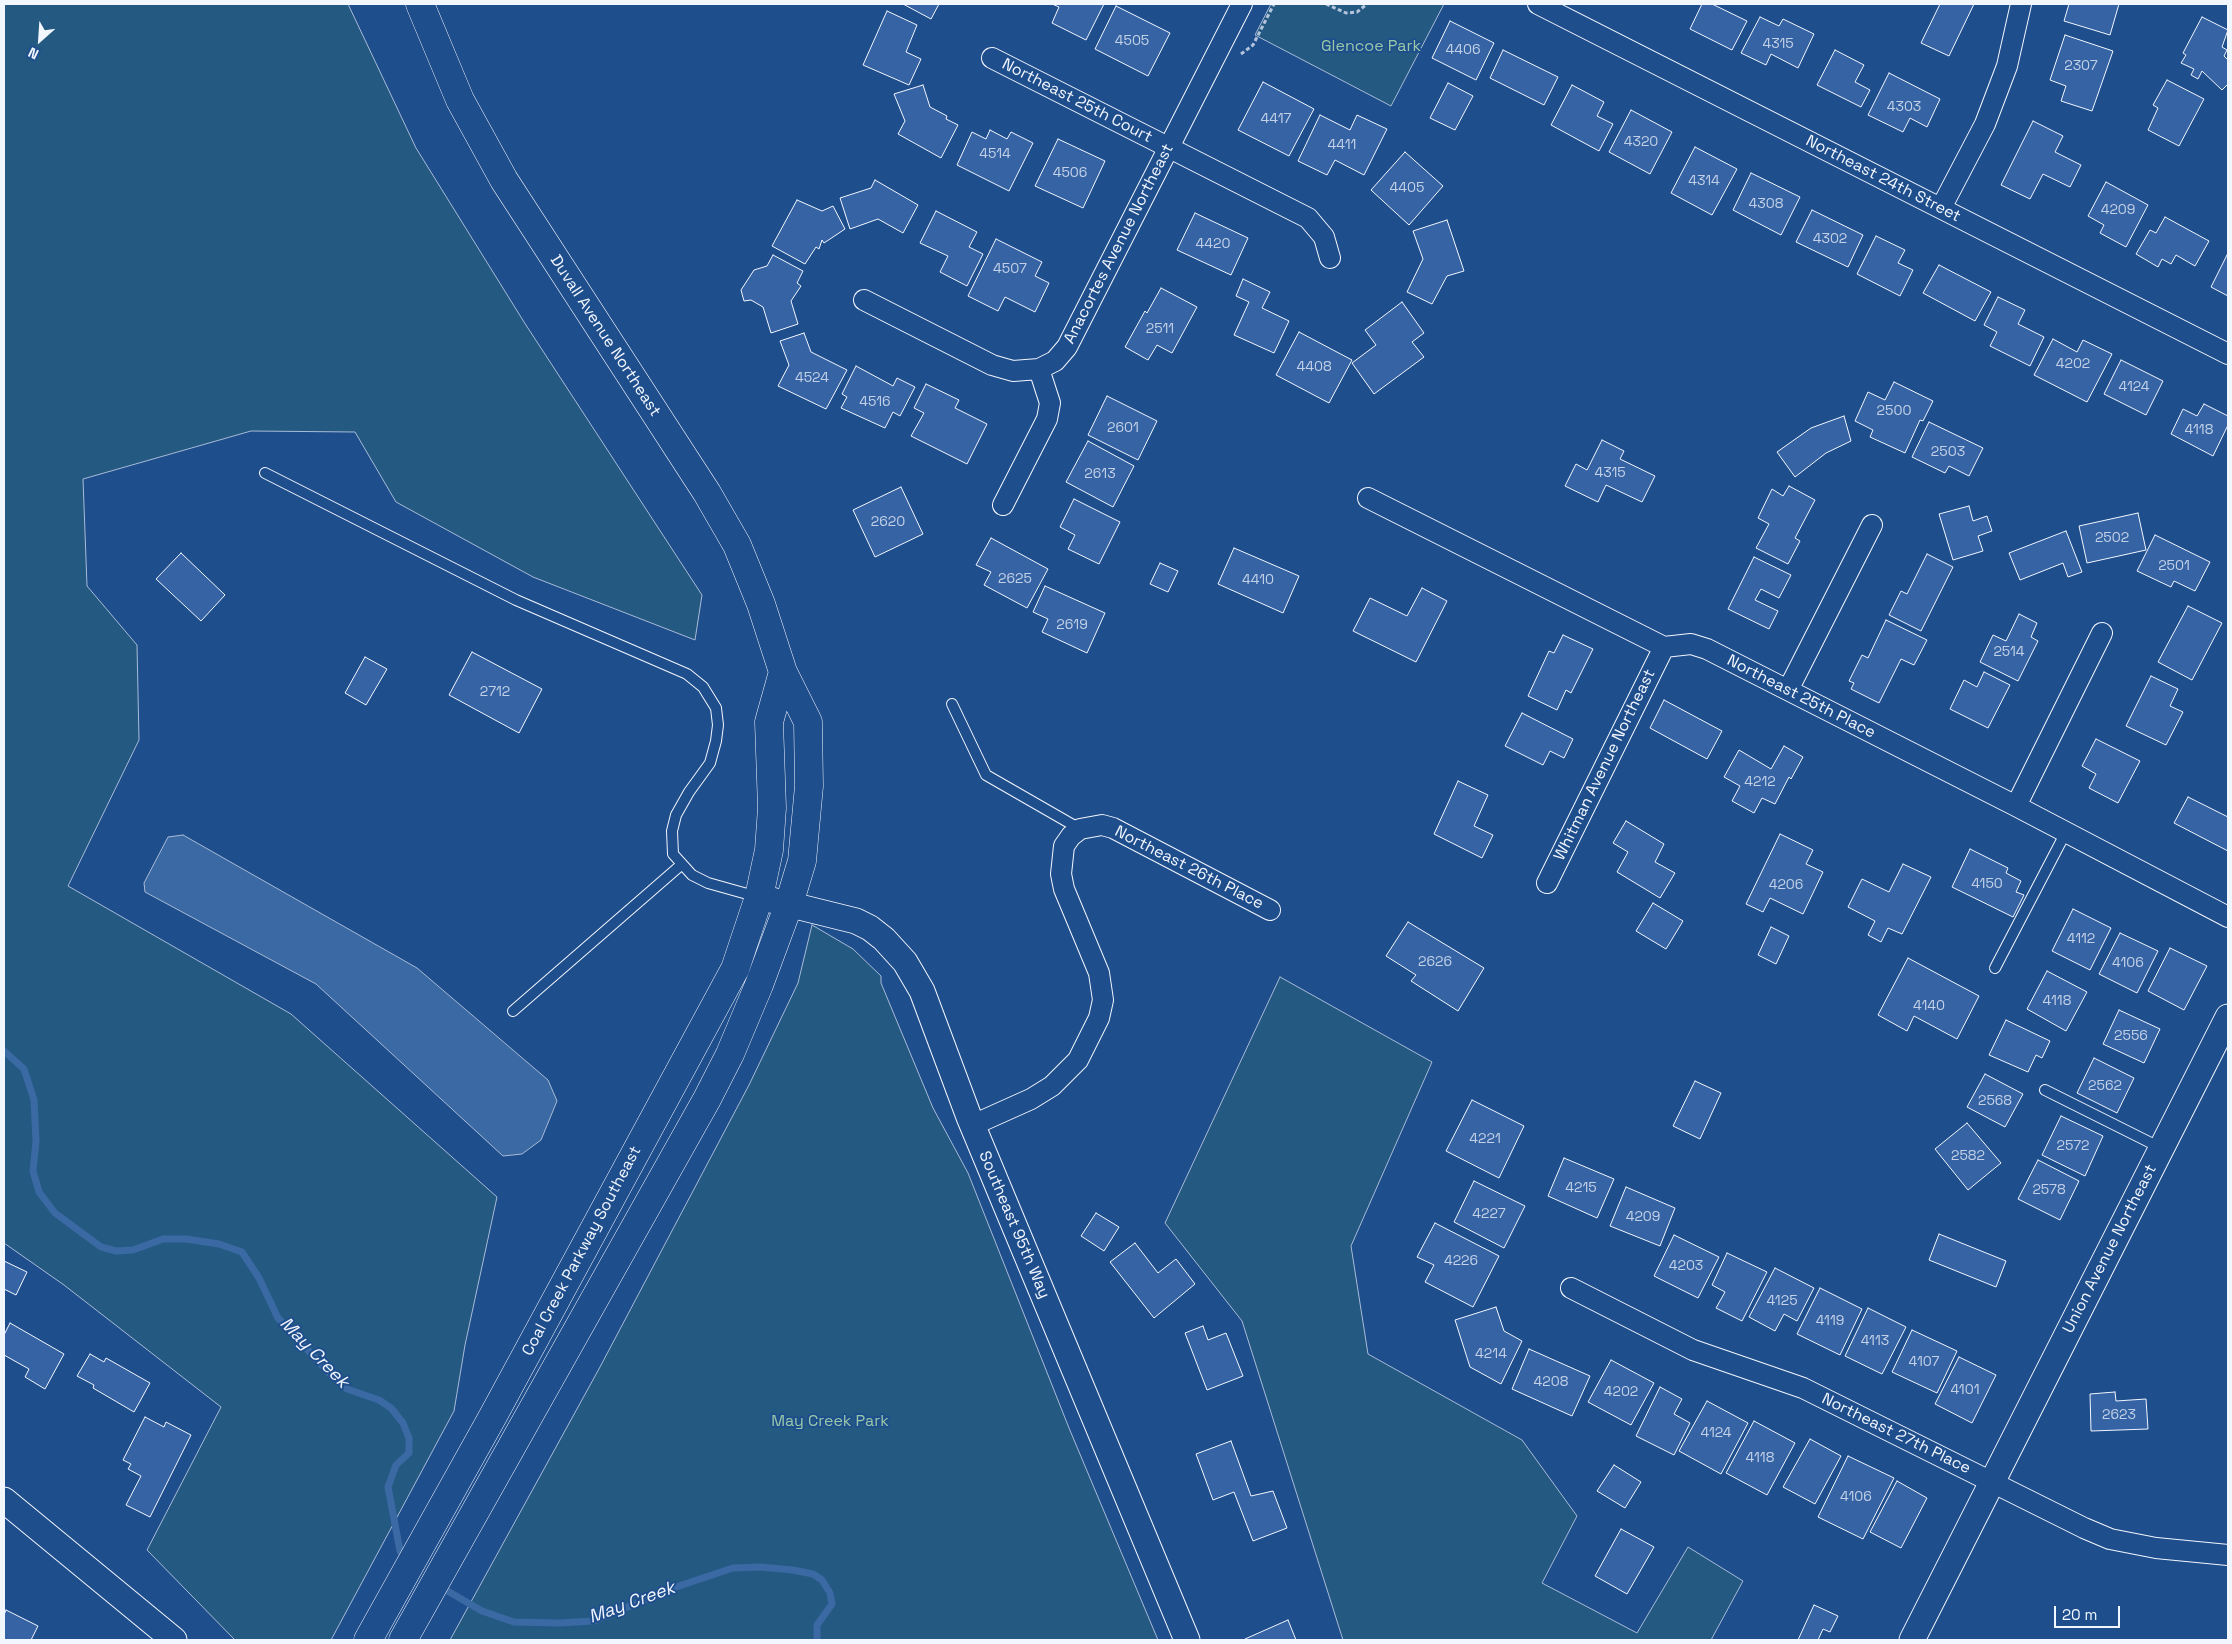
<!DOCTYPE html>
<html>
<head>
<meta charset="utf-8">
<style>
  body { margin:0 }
  #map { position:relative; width:2232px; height:1644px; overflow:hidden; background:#1f4e8c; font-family:"Space Grotesk",sans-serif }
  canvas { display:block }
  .frame { position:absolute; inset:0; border:5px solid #f2f6ff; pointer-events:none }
  .north { position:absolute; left:15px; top:15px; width:50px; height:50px; -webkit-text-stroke:4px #1f4e8c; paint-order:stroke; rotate:206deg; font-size:14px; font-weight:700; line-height:20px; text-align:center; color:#f2f6ff }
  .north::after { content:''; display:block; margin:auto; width:18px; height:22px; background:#f2f6ff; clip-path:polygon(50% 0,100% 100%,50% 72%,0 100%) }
  .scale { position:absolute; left:2054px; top:1606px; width:66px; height:22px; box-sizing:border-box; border:2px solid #f2f6ff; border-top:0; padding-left:6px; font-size:15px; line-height:18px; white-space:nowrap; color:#f2f6ff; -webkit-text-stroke:4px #1f4e8c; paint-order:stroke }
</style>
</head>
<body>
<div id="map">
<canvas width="2232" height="1644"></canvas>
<div class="frame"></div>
<div class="north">N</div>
<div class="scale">20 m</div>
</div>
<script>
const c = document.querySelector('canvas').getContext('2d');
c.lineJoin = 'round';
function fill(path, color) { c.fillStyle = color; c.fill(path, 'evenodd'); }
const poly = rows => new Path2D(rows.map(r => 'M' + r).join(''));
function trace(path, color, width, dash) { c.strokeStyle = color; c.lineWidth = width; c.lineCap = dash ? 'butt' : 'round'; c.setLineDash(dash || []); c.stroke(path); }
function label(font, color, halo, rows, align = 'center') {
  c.font = font + ' "Space Grotesk",sans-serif'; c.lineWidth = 4; c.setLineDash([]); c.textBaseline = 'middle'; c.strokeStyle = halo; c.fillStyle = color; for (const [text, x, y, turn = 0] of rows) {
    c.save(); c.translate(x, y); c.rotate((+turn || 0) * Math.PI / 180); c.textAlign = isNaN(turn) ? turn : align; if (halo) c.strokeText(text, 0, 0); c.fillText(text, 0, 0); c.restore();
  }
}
const green = poly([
  [4,4,348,4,416,148,524,322,702,595,695,640,533,577,396,502,355,432,251,431,83,479,87,586,137,645,139,740,68,886,291,1014,497,1197,465,1345,454,1411,331,1640,235,1640,147,1550,221,1407,64,1285,4,1243,4,4],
  [1271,4,1444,4,1391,106,1255,35,1271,4],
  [812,925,853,949,881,976,881,983,933,1108,968,1173,1069,1428,1158,1640,450,1640,600,1367,749,1085,798,983,812,925],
  [1280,977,1432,1062,1351,1246,1368,1354,1522,1440,1577,1516,1542,1583,1637,1633,1688,1547,1743,1581,1711,1640,1343,1640,1242,1321,1165,1223,1280,977]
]);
const water = poly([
  [183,835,417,968,548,1080,557,1101,541,1140,522,1154,503,1156,316,984,145,892,144,883,168,837,183,835]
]);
const stream = poly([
  [4,1051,24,1069,34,1100,36,1141,33,1171,39,1192,55,1213,101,1247,116,1251,133,1250,163,1239,186,1239,219,1244,242,1252,259,1278,278,1318,331,1375,347,1389,379,1400,391,1408,403,1423,409,1438,409,1453,396,1465,388,1487,400,1551,406,1558],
  [439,1586,482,1611,514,1622,559,1623,594,1621,676,1587,733,1568,760,1567,793,1570,813,1574,822,1580,830,1593,832,1604,817,1625,817,1640]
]);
const building = poly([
  [903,4,939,4,931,19,903,4],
  [1052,4,1104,4,1086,40,1052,23,1059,7,1052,4],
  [1702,4,1712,4,1747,21,1732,50,1690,29,1702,4],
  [1940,4,1974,4,1949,56,1921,43,1940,4],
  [2069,4,2119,4,2110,35,2064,21,2069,4],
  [1116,6,1170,33,1148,76,1095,49,1116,6],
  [887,11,917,25,906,52,921,59,909,85,863,65,887,11],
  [1760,17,1779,26,1783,19,1814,34,1798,68,1771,54,1766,65,1741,53,1760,17],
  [2202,17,2228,30,2222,47,2227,50,2224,56,2228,60,2228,84,2222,90,2202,71,2198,79,2191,75,2194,69,2181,63,2186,55,2183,53,2202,17],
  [1450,21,1494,43,1476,80,1432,58,1450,21],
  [2065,35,2113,51,2092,111,2061,101,2066,86,2050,80,2065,35],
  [1503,50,1558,77,1544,105,1490,78,1503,50],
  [1835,50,1864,65,1855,82,1870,90,1861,107,1817,85,1835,50],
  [1889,73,1940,99,1927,127,1910,118,1903,132,1868,115,1889,73],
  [2167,80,2204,99,2179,146,2148,130,2158,108,2153,105,2167,80],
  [1263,82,1314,109,1289,156,1238,130,1263,82],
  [1448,83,1473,96,1455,130,1430,118,1448,83],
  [923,85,930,107,947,116,946,119,958,125,941,158,898,134,905,121,894,94,923,85],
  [1572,85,1604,102,1597,116,1613,124,1599,151,1551,125,1572,85],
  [1631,110,1672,132,1650,174,1609,152,1631,110],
  [1320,115,1350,130,1357,115,1387,129,1364,175,1335,160,1327,175,1298,161,1320,115],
  [2033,121,2063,136,2055,152,2081,165,2070,187,2043,174,2030,199,2001,185,2033,121],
  [990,130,1007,139,1011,132,1033,143,1009,191,957,165,972,132,986,139,990,130],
  [1058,139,1105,161,1083,208,1035,186,1058,139],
  [1695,147,1737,169,1712,215,1671,193,1695,147],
  [1405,152,1443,186,1409,225,1371,190,1405,152],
  [1751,173,1800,197,1781,235,1733,210,1751,173],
  [875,180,918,205,903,233,878,219,850,229,840,198,871,188,875,180],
  [2106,182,2148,205,2126,247,2100,233,2104,225,2088,216,2106,182],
  [797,200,822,211,833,206,845,229,824,243,822,240,819,249,816,247,805,264,772,246,797,200],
  [1812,210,1863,235,1848,267,1796,242,1812,210],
  [936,211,977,232,969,247,983,254,967,286,940,272,948,256,920,243,936,211],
  [1195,213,1248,238,1231,275,1177,250,1195,213],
  [2165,217,2209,241,2195,266,2176,255,2171,264,2162,259,2158,267,2136,254,2150,230,2156,233,2165,217],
  [1447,220,1464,271,1447,276,1432,304,1407,292,1423,259,1413,231,1447,220],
  [1876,236,1905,250,1898,263,1913,270,1900,296,1857,274,1876,236],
  [996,239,1042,262,1035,276,1049,283,1035,312,1005,297,998,311,968,296,996,239],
  [773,255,803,271,797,283,801,286,791,301,798,324,771,333,763,307,751,300,744,301,741,290,754,270,767,266,773,255],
  [2227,255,2228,255,2228,296,2211,287,2227,255],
  [1939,265,1991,292,1975,321,1923,293,1939,265],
  [1243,279,1270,292,1262,308,1289,321,1274,353,1234,335,1249,302,1236,296,1243,279],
  [1161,288,1197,307,1172,353,1157,345,1148,360,1125,347,1145,311,1147,313,1161,288],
  [1998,297,2025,310,2018,324,2044,337,2030,366,1990,346,1997,332,1984,325,1998,297],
  [1402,302,1424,333,1412,342,1424,357,1374,394,1352,363,1376,345,1365,330,1402,302],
  [1299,332,1352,360,1329,403,1276,375,1299,332],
  [804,333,811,352,847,370,826,409,778,386,789,365,780,341,804,333],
  [2053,339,2077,352,2083,340,2112,354,2087,402,2034,375,2053,339],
  [2121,360,2163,381,2146,415,2104,394,2121,360],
  [856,366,893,386,897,378,915,387,900,416,893,412,885,428,841,408,847,397,842,394,856,366],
  [1894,382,1933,401,1923,421,1920,420,1905,453,1870,437,1873,430,1855,421,1868,392,1885,400,1894,382],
  [926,384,959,400,955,408,987,424,967,464,911,436,924,413,914,408,926,384],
  [1107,396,1157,421,1138,460,1088,435,1107,396],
  [2204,404,2228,416,2228,425,2213,456,2171,434,2183,409,2197,416,2204,404],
  [1844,416,1851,441,1826,453,1795,477,1777,452,1811,428,1844,416],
  [1929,422,1983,448,1969,476,1949,466,1945,473,1912,457,1929,422],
  [1602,440,1624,451,1620,459,1655,476,1642,502,1606,485,1598,502,1565,486,1576,464,1587,470,1602,440],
  [1088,441,1134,466,1113,507,1066,482,1088,441],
  [1789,486,1815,500,1795,538,1800,541,1788,564,1756,548,1769,524,1758,518,1772,489,1783,496,1789,486],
  [901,487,923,534,875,557,853,510,901,487],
  [1074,499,1120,522,1099,564,1068,549,1075,535,1060,527,1074,499],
  [1969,506,1973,521,1987,516,1992,531,1978,536,1983,551,1953,560,1939,514,1969,506],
  [2138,513,2146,550,2087,563,2079,526,2138,513],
  [2066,531,2082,572,2068,577,2063,563,2020,580,2009,553,2066,531],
  [2155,535,2210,562,2195,591,2174,581,2171,587,2137,571,2155,535],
  [991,538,1048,569,1027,608,984,585,991,572,976,565,991,538],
  [1234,548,1299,576,1283,613,1218,584,1234,548],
  [181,553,225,595,201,621,156,579,181,553],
  [1927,554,1953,567,1921,631,1889,615,1901,591,1907,594,1927,554],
  [1754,557,1791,575,1779,598,1761,589,1755,600,1778,611,1769,629,1728,609,1754,557],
  [1160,563,1178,571,1168,592,1150,584,1160,563],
  [1045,586,1105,613,1087,653,1042,632,1048,619,1033,612,1045,586],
  [1422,588,1447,601,1416,662,1353,631,1370,598,1407,616,1422,588],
  [2188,606,2222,623,2192,680,2158,662,2188,606],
  [2019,614,2037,623,2031,637,2038,641,2018,681,1980,662,1993,635,2006,641,2019,614],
  [1886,620,1927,640,1914,665,1901,659,1879,703,1851,689,1854,683,1849,681,1862,655,1868,658,1886,620],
  [1563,635,1593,649,1571,693,1566,690,1557,710,1528,696,1549,651,1554,653,1563,635],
  [472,652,542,689,519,733,449,695,472,652],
  [365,657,387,669,366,705,345,693,365,657],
  [1984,672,2010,685,1988,728,1950,709,1964,680,1977,687,1984,672],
  [2151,676,2178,689,2170,706,2183,712,2166,745,2126,726,2151,676],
  [1664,700,1722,731,1707,759,1650,728,1664,700],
  [1522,713,1573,739,1564,758,1550,751,1543,765,1505,746,1522,713],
  [2096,739,2140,761,2118,803,2089,788,2096,774,2082,766,2096,739],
  [1784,746,1803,757,1791,779,1789,777,1775,804,1762,798,1754,813,1732,801,1740,786,1724,777,1739,750,1771,769,1784,746],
  [1458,781,1488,795,1474,826,1493,835,1482,858,1434,834,1458,781],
  [2188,797,2228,817,2228,851,2174,823,2188,797],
  [1626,821,1664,844,1655,862,1675,873,1660,898,1617,872,1628,852,1613,843,1626,821],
  [1780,834,1813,850,1806,864,1823,872,1803,914,1770,898,1763,912,1746,904,1780,834],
  [1970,849,2008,868,2006,873,2021,881,2016,892,2024,895,2013,917,1952,887,1970,849],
  [1903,864,1931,877,1902,934,1888,928,1881,942,1868,935,1875,921,1848,907,1862,879,1889,892,1903,864],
  [1653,903,1683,921,1666,949,1636,931,1653,903],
  [2073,909,2111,928,2090,970,2052,951,2073,909],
  [1408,922,1484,968,1458,1011,1411,981,1416,975,1386,956,1408,922],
  [1771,927,1789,936,1776,964,1758,955,1771,927],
  [2120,933,2158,951,2137,993,2099,974,2120,933],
  [2170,948,2207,966,2184,1010,2148,991,2170,948],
  [1908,958,1979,996,1957,1039,1914,1016,1907,1031,1878,1015,1908,958],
  [2047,971,2087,992,2066,1031,2027,1009,2047,971],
  [2119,1010,2160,1029,2144,1063,2103,1044,2119,1010],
  [2006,1020,2050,1041,2042,1058,2036,1055,2028,1072,1989,1055,2006,1020],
  [2094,1058,2134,1078,2117,1113,2077,1093,2094,1058],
  [1985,1074,2023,1094,2005,1127,1967,1107,1985,1074],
  [1695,1081,1721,1093,1700,1139,1673,1126,1695,1081],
  [1472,1100,1524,1126,1499,1178,1446,1151,1472,1100],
  [2061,1116,2103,1136,2085,1176,2042,1155,2061,1116],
  [1967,1123,2001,1163,1968,1190,1935,1149,1967,1123],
  [1564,1158,1614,1179,1597,1218,1548,1196,1564,1158],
  [2038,1160,2079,1181,2060,1220,2018,1199,2038,1160],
  [1474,1181,1525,1206,1504,1248,1454,1222,1474,1181],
  [1626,1187,1675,1208,1660,1246,1610,1226,1626,1187],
  [1096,1213,1119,1227,1104,1251,1081,1236,1096,1213],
  [1435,1223,1499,1256,1473,1307,1425,1282,1434,1265,1417,1257,1435,1223],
  [1939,1234,2006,1261,1996,1287,1929,1260,1939,1234],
  [1674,1235,1719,1257,1698,1298,1654,1276,1674,1235],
  [1135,1243,1158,1273,1176,1259,1195,1284,1154,1318,1110,1262,1135,1243],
  [1727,1253,1767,1272,1742,1321,1716,1308,1725,1292,1712,1285,1727,1253],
  [4,1261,27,1272,16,1295,4,1289,4,1261],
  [1775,1268,1814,1288,1797,1321,1784,1314,1775,1331,1749,1317,1775,1268],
  [1820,1288,1862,1309,1840,1355,1797,1334,1820,1288],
  [1496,1307,1504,1331,1522,1341,1501,1384,1470,1367,1455,1320,1496,1307],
  [1868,1308,1906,1327,1882,1374,1845,1356,1868,1308],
  [10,1323,64,1354,45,1389,25,1377,29,1369,4,1355,4,1335,10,1323],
  [1203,1326,1208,1340,1226,1333,1243,1376,1207,1390,1185,1333,1203,1326],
  [1912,1330,1957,1351,1937,1393,1892,1372,1912,1330],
  [1529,1349,1590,1376,1572,1416,1512,1389,1529,1349],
  [90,1354,104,1362,106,1358,150,1383,134,1412,93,1388,94,1385,77,1376,90,1354],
  [1959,1357,1996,1375,1972,1423,1935,1404,1959,1357],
  [1611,1360,1654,1383,1631,1425,1588,1402,1611,1360],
  [1660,1387,1682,1399,1674,1414,1690,1423,1674,1455,1636,1436,1660,1387],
  [2115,1392,2116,1401,2146,1399,2148,1429,2091,1431,2090,1394,2115,1392],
  [1707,1401,1748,1423,1721,1474,1679,1451,1707,1401],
  [145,1417,164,1427,166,1422,191,1435,150,1517,126,1505,141,1476,128,1469,131,1464,123,1460,145,1417],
  [1754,1421,1795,1443,1767,1495,1726,1473,1754,1421],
  [1810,1439,1841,1456,1815,1504,1783,1487,1810,1439],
  [1231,1441,1251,1496,1273,1491,1287,1528,1253,1541,1234,1492,1213,1500,1196,1454,1231,1441],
  [1848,1456,1894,1478,1863,1539,1818,1517,1848,1456],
  [1614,1465,1641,1482,1625,1508,1597,1491,1614,1465],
  [1897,1481,1927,1498,1901,1548,1870,1532,1897,1481],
  [1621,1529,1654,1547,1627,1594,1595,1576,1621,1529],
  [1814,1605,1838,1616,1830,1632,1823,1629,1818,1640,1798,1640,1814,1605],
  [6,1610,38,1626,31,1640,4,1640,4,1615,6,1610],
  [1288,1620,1296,1640,1246,1640,1245,1639,1288,1620]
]);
const path = poly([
  [1326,4,1346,13,1357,12,1367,4],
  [1241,54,1253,45,1274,4]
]);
const service = poly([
  [265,473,516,600,687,674,703,687,716,708,718,725,716,741,710,763,689,792,676,815,672,831,673,854,692,875,708,883,758,897],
  [952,704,986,775,1080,829],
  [1995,968,2066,832],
  [513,1011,681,865],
  [2045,1090,2161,1148]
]);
const minor = poly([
  [1538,4,2228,354],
  [992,58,1308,218,1324,237,1330,258],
  [1941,208,1985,124,2007,66,2021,4],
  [864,300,992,365,1013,371,1039,369],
  [1368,498,1664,647,1691,644,1707,649,2016,806,2228,917],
  [1003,505,1047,419,1050,403,1039,369,1055,361,1067,347,1242,4],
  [1788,690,1872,525],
  [2016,806,2102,633],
  [1547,883,1664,647],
  [973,1125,1031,1099,1052,1086,1078,1060,1099,1018,1103,1000,1099,973,1064,889,1061,874,1064,846,1071,836,1080,829,1102,825,1113,828,1270,910],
  [1571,1288,1693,1350,1803,1388,2084,1528,2110,1539,2156,1548,2228,1555]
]);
const tertiary = poly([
  [759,897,856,921,870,928,884,939,905,962,922,991,969,1117,1187,1640],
  [4,1500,174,1640],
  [1912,1640,2228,1017]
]);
const primary = poly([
  [368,1640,493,1416,735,969,759,897,769,850,772,808,769,722,783,672],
  [403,1640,707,1099,730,1054,759,985,789,904,802,861,809,786,808,722,783,672,761,604,737,545,707,493,504,180,460,100,420,4]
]);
const numberNames = [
  ["4505",1132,41],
  ["4315",1778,44],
  ["4406",1463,50],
  ["2307",2081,66],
  ["4303",1904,107],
  ["4417",1276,119],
  ["4320",1641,142],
  ["4411",1342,145],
  ["4514",995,154],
  ["4506",1070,173],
  ["4314",1704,181],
  ["4405",1407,188],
  ["4308",1766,204],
  ["4209",2118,210],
  ["4302",1830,239],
  ["4420",1213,244],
  ["4507",1010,269],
  ["2511",1160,329],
  ["4202",2073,364],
  ["4408",1314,367],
  ["4524",812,378],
  ["4124",2134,387],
  ["4516",875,402],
  ["2500",1894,411],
  ["2601",1123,428],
  ["4118",2199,430],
  ["2503",1948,452],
  ["4315",1610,473],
  ["2613",1100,474],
  ["2620",888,522],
  ["2502",2112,538],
  ["2501",2174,566],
  ["2625",1015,579],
  ["4410",1258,580],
  ["2619",1072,625],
  ["2514",2009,652],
  ["2712",495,692],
  ["4212",1760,782],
  ["4150",1987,884],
  ["4206",1786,885],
  ["4112",2081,939],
  ["2626",1435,962],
  ["4106",2128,963],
  ["4118",2057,1001],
  ["4140",1929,1006],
  ["2556",2131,1036],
  ["2562",2105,1086],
  ["2568",1995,1101],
  ["4221",1485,1139],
  ["2572",2073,1146],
  ["2582",1968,1156],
  ["4215",1581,1188],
  ["2578",2049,1190],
  ["4227",1489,1214],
  ["4209",1643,1217],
  ["4226",1461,1261],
  ["4203",1686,1266],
  ["4125",1782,1301],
  ["4119",1830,1321],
  ["4113",1875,1341],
  ["4214",1491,1354],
  ["4107",1924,1362],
  ["4208",1551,1382],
  ["4101",1965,1390],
  ["4202",1621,1392],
  ["2623",2119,1415],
  ["4124",1716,1433],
  ["4118",1760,1458],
  ["4106",1856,1497]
];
const parkNames = [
  ["Glencoe Park",1371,47],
  ["May Creek Park",830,1422]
];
const streetNames = [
  ["Northeast 25th Court",1077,101,27],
  ["Northeast 24th Street",1883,179,27],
  ["Anacortes Avenue Northeast",1119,244,-63],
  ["Duvall Avenue Northeast",605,336,57],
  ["Northeast 25th Place",1801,697,27],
  ["Whitman Avenue Northeast",1605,765,-64],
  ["Northeast 26th Place",1189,868,27],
  ["Southeast 95th Way",1014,1225,67],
  ["Union Avenue Northeast",2110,1249,-63],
  ["Coal Creek Parkway Southeast",582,1251,-62],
  ["Northeast 27th Place",1896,1434,26]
];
const waterNames = [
  ["May Creek",314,1353,46],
  ["May Creek",632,1603,-20]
];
fill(green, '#245a82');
trace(green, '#a8bbd7', 1);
fill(water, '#3b69a3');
trace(water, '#a8bbd7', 1);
trace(stream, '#3b69a3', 7);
fill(building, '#3563a3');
trace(building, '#f2f6ff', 1);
trace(service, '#f2f6ff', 12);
trace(minor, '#f2f6ff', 22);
trace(tertiary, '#f2f6ff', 27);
trace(primary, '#f2f6ff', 29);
trace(path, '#b3c4dc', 3, [4, 2.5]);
trace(service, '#1f4e8c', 10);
trace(minor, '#1f4e8c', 20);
trace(tertiary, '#1f4e8c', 25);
trace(primary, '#1f4e8c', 28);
label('14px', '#c3d1e8', null, numberNames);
label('16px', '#97c8a6', '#1f4e8c', parkNames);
label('16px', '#f2f6ff', '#1f4e8c', streetNames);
label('italic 18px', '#f2f6ff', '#1f4e8c', waterNames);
</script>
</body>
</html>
